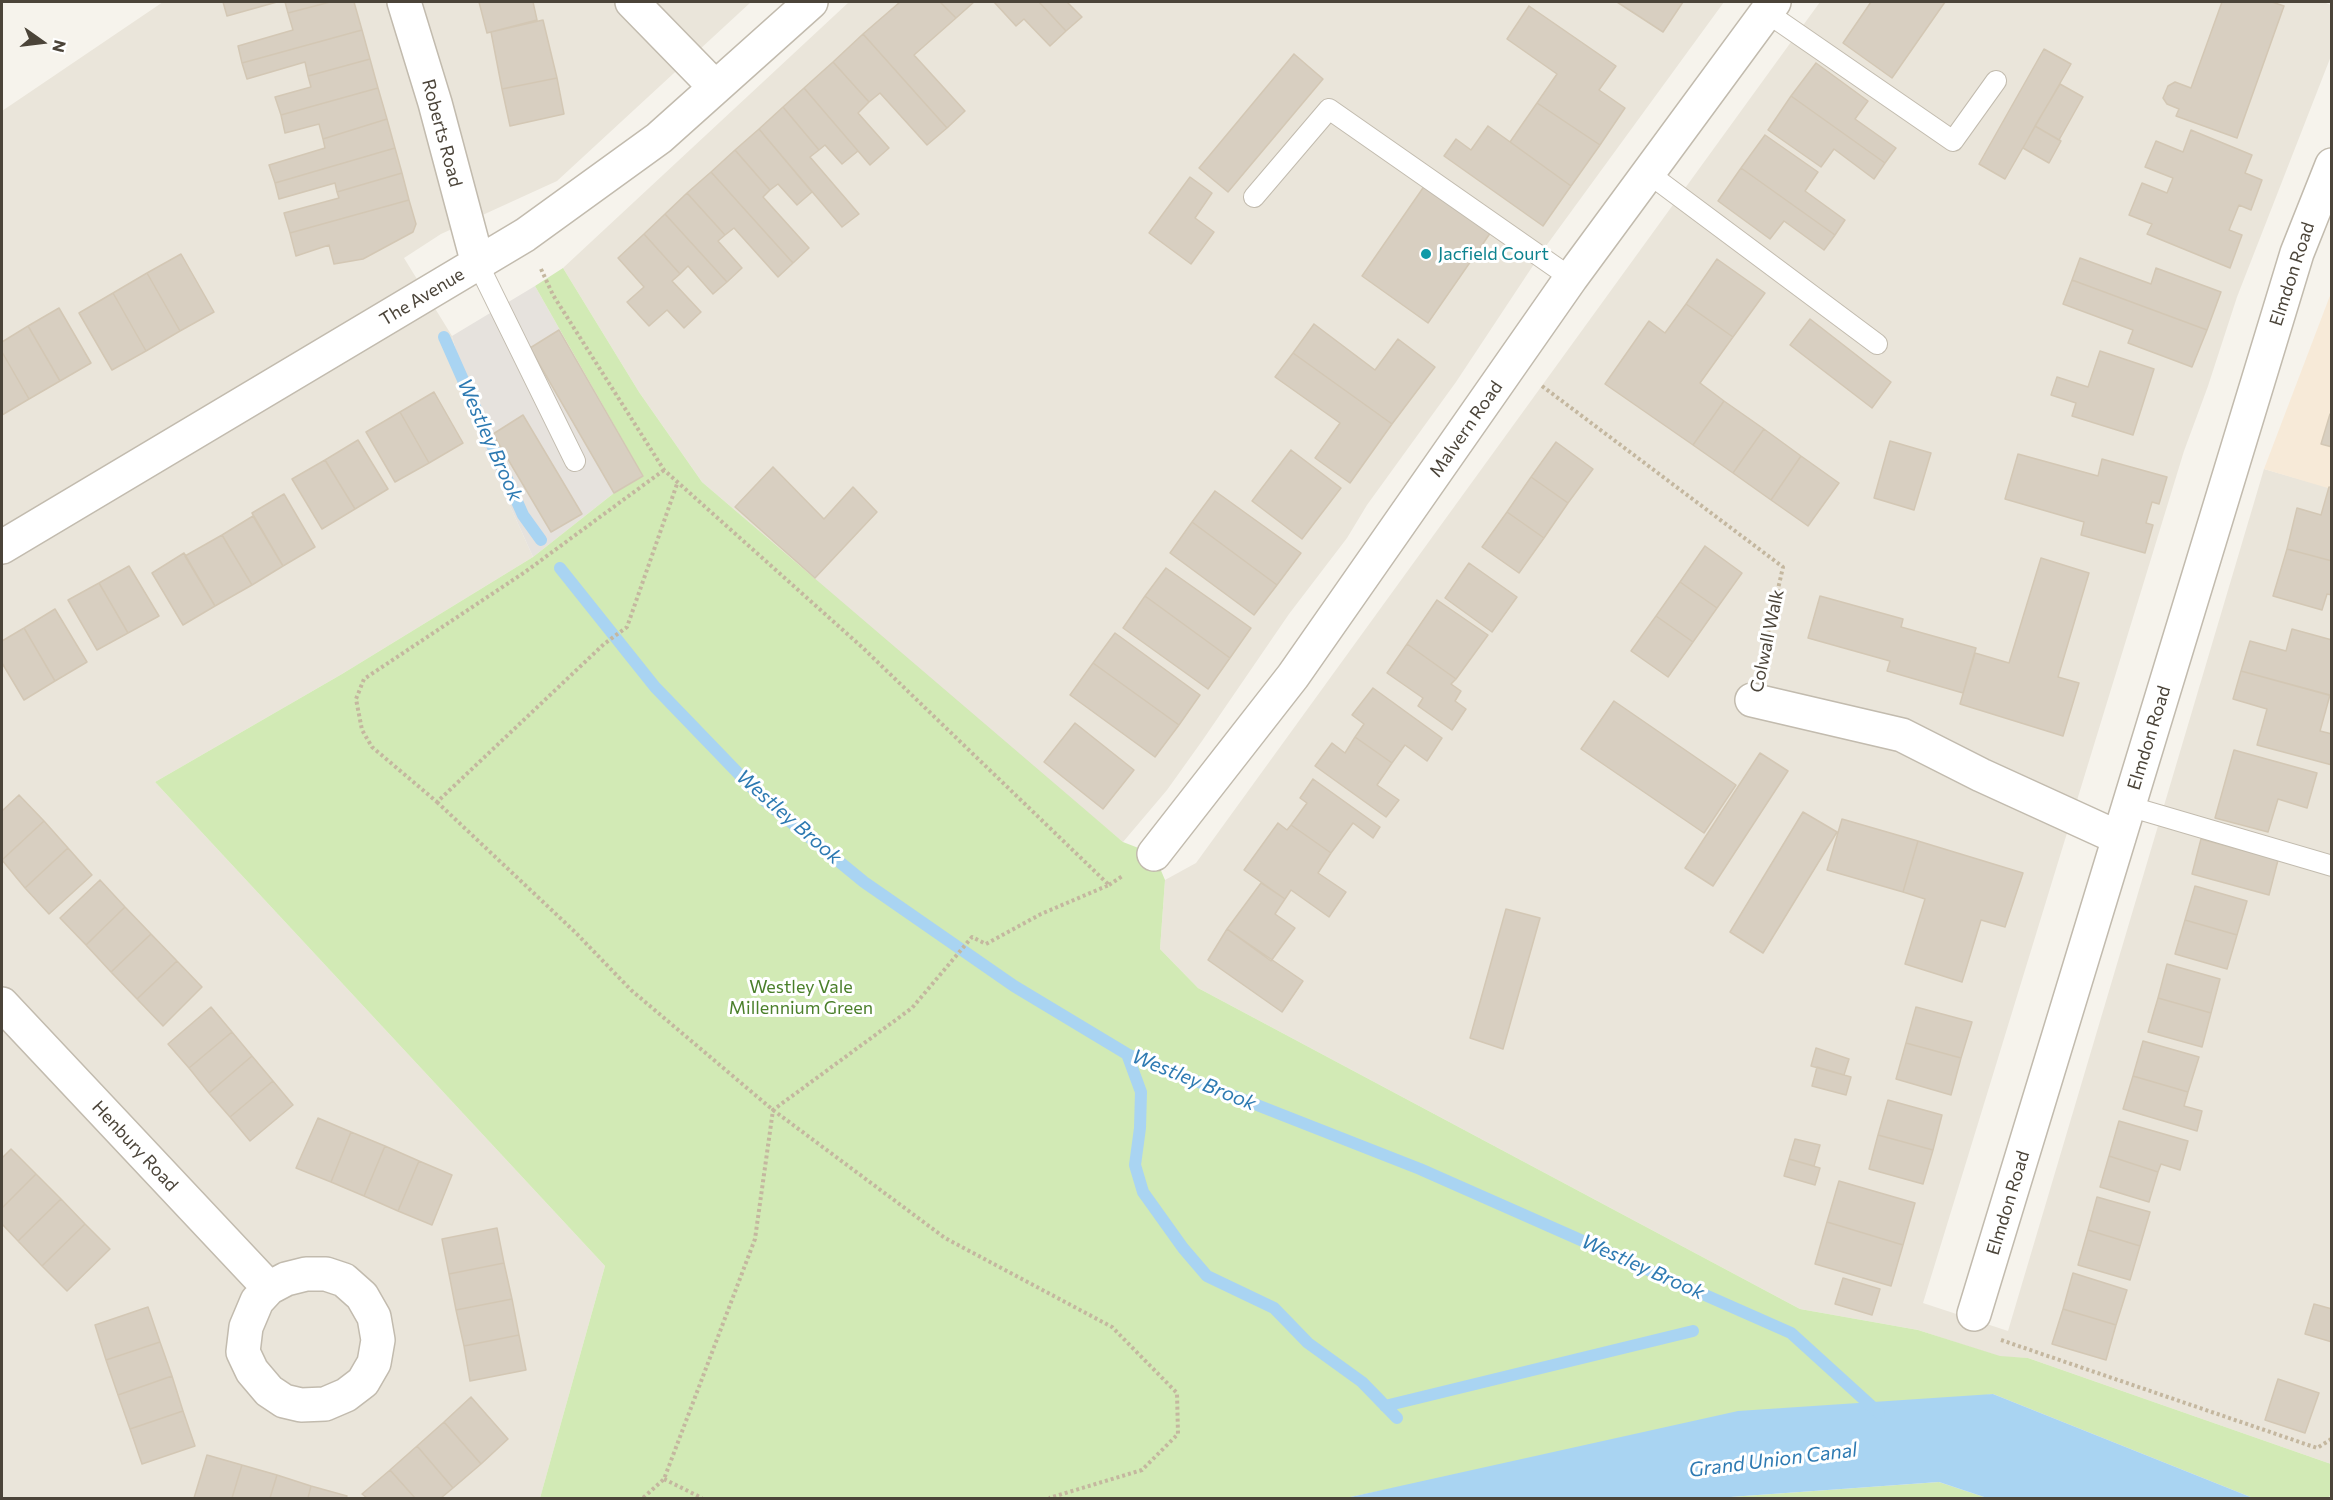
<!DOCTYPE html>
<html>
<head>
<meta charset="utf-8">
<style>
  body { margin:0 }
  #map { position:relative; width:2333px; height:1500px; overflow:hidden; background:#f6f3ec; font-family:Commissioner,sans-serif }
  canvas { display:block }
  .frame { position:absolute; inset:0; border:3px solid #4b4439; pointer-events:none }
  .north { position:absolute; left:12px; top:12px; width:60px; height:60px; -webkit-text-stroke:4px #fff; paint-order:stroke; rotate:104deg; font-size:16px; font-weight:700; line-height:24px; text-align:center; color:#4b4439 }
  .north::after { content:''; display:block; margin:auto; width:21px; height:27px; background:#4b4439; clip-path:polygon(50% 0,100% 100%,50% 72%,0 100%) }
</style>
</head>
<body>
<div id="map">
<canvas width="2333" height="1500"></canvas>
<div class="frame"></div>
<div class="north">N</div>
</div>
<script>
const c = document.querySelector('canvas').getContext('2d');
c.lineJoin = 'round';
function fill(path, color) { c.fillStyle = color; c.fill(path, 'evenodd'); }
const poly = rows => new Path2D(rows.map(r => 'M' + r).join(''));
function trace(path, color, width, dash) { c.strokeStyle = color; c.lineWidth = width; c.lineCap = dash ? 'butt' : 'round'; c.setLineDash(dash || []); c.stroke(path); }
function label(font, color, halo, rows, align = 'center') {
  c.font = font + ' Commissioner,sans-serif'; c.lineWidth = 6; c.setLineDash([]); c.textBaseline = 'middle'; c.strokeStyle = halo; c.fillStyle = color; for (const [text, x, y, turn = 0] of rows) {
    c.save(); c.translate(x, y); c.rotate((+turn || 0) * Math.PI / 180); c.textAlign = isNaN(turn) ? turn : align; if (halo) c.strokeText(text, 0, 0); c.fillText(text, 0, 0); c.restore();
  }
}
const residential = poly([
  [163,2,751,2,557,181,441,234,404,258,452,336,479,437,533,557,342,674,155,782,605,1266,540,1498,2,1498,2,111],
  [849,2,1724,2,1546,246,1456,382,1367,505,1347,538,1289,614,1202,741,1167,790,1123,842,811,583,814,578,702,482,639,392,563,268],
  [1820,2,2323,2,2331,5,2331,56,2237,297,2208,386,2184,451,1923,1303,2008,1331,2264,469,2331,488,2331,1464,2028,1358,2001,1357,1918,1330,1800,1309,1198,988,1160,949,1165,880,1196,863]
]);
const commercial = poly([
  [2331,293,2331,489,2264,469]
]);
const industrial = poly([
  [535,286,643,476,614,493,533,557,479,437,452,336]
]);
const green = poly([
  [563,268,639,392,702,482,1123,842,1154,854,1165,880,1160,949,1198,988,1800,1309,1918,1330,2000,1356,2028,1358,2331,1464,2331,1492,2329,1498,2253,1498,1993,1394,1456,1475,1346,1498,540,1498,605,1266,155,782,342,674,533,557,614,493,643,476,535,286],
  [1939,1482,1987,1498,1716,1498]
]);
const water = poly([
  [1993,1394,2253,1498,1987,1498,1939,1482,1716,1498,1346,1498,1738,1411]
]);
const stream = poly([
  [444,337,523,515,541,540],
  [560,568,655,687,764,800,864,882,1014,986,1127,1054,1420,1169,1791,1333,1879,1413],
  [1127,1054,1141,1092,1140,1128,1135,1165,1143,1192,1183,1248,1207,1276,1274,1308,1308,1343,1362,1382,1397,1418],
  [1385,1406,1693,1331]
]);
const building = poly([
  [223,2,277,2,227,16,223,2],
  [285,2,330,2,288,13,285,2],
  [330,2,354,2,362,30,242,63,238,46,293,30,288,13,330,2],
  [479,2,533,2,537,20,487,33,479,2],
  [900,2,940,2,956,18,914,55,965,111,947,128,863,34,900,2],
  [940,2,974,2,956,18,940,2],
  [994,2,1039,2,1066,31,1050,46,1024,19,1016,26,994,2],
  [1039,2,1067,2,1082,17,1066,31,1039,2],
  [1617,2,1683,2,1663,32,1617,2],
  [1871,2,1945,2,1892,78,1843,43,1871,2],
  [2222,2,2272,2,2284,6,2237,138,2176,116,2179,109,2167,104,2163,98,2168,86,2175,82,2191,88,2222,2],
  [1529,6,1616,66,1599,90,1625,108,1600,145,1537,103,1557,74,1507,39,1529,6],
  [543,20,557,78,502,89,491,32,543,20],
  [362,30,370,59,308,76,305,62,247,79,242,63,362,30],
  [863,34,947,128,927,145,880,93,869,102,833,62,863,34],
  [2044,49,2071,64,2005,179,1979,164,2044,49],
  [1294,54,1323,79,1228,192,1199,168,1294,54],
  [370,59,378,88,281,115,275,97,311,87,308,76,370,59],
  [833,62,869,102,858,113,889,148,870,165,804,88,833,62],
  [1816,63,1868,101,1855,119,1896,148,1885,163,1791,96,1816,63],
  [557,78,564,114,510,126,502,89,557,78],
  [2060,84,2083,97,2059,140,2035,126,2060,84],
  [378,88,387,119,323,139,319,124,285,133,281,115,378,88],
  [804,88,858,151,842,164,825,145,819,150,783,107,804,88],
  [1791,96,1885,163,1874,179,1834,149,1821,167,1768,130,1791,96],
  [1537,103,1600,145,1571,186,1510,142,1537,103],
  [783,107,819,150,810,157,859,214,842,227,759,129,783,107],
  [387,119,395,148,275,183,269,165,325,148,323,139,387,119],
  [1488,126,1571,186,1543,226,1444,156,1456,139,1471,150,1488,126],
  [2035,126,2061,141,2049,163,2023,148,2035,126],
  [759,129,812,192,797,205,778,184,770,190,735,150,759,129],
  [2191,130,2252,155,2245,173,2262,180,2251,210,2239,205,2229,230,2242,235,2230,268,2147,234,2152,224,2129,215,2142,183,2167,193,2173,178,2145,167,2156,141,2183,152,2191,130],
  [1765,135,1818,172,1805,191,1845,220,1835,235,1741,168,1765,135],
  [395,148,402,173,337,192,335,183,279,199,275,183,395,148],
  [735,150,770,190,763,197,809,248,793,263,711,172,735,150],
  [1741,168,1835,235,1824,250,1784,221,1770,239,1718,201,1741,168],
  [711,172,793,263,778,277,734,228,725,235,687,193,711,172],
  [402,173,409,200,290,233,284,213,339,198,337,192,402,173],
  [1190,177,1212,193,1195,218,1214,232,1191,264,1149,233,1190,177],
  [1425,185,1491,232,1428,323,1362,276,1425,185],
  [687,193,725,235,718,241,742,268,727,282,665,214,687,193],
  [409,200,416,224,413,232,363,259,334,264,329,245,296,256,290,233,409,200],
  [665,214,727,282,713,294,688,266,680,274,644,234,665,214],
  [644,234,680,274,672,281,701,312,684,328,667,310,649,326,627,302,644,287,618,258,644,234],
  [181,254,214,312,180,331,147,273,181,254],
  [2080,258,2151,284,2156,268,2221,292,2207,330,2072,280,2080,258],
  [1717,259,1765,293,1733,337,1686,304,1717,259],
  [147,273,180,331,146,351,113,293,147,273],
  [2072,280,2207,330,2192,367,2128,343,2133,330,2063,304,2072,280],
  [113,293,146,351,112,370,79,313,113,293],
  [1686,304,1733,337,1700,383,1724,401,1693,445,1605,384,1649,321,1665,333,1686,304],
  [59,308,91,363,60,381,28,326,59,308],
  [1810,319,1891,382,1872,408,1790,345,1810,319],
  [1314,324,1375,370,1398,339,1435,367,1392,424,1293,353,1314,324],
  [28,326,60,381,29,399,2,352,2,342,28,326],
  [559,330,643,476,614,493,530,348,559,330],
  [2100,351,2154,369,2133,435,2072,416,2076,403,2051,395,2057,377,2088,387,2100,351],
  [2,352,29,399,2,415,2,352],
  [1293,353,1392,424,1350,483,1315,458,1340,423,1275,377,1293,353],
  [434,392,463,443,429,463,400,412,434,392],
  [1724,401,1764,429,1733,473,1693,445,1724,401],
  [400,412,429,463,395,482,366,432,400,412],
  [2330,414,2332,414,2332,447,2321,444,2330,414],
  [523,415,582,514,551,532,493,434,523,415],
  [1764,429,1801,456,1771,500,1733,473,1764,429],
  [358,440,388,489,355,509,325,460,358,440],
  [1890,441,1931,453,1914,510,1874,498,1890,441],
  [1556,442,1593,469,1568,503,1531,477,1556,442],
  [1291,450,1341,488,1302,539,1252,501,1291,450],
  [2018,454,2098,476,2102,459,2167,477,2159,504,2152,502,2146,523,2153,525,2145,553,2081,535,2084,522,2005,499,2018,454],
  [1801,456,1839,483,1808,526,1771,500,1801,456],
  [325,460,355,509,322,529,292,479,325,460],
  [773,467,824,519,853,487,877,512,815,578,735,507,773,467],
  [1531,477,1568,503,1544,538,1507,512,1531,477],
  [2329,487,2332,488,2332,561,2287,549,2297,508,2321,515,2329,487],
  [1215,491,1301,553,1277,585,1192,522,1215,491],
  [284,494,315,547,283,566,252,513,284,494],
  [1507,512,1544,538,1519,573,1482,547,1507,512],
  [253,516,283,566,252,585,222,535,253,516],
  [1192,522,1277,585,1254,615,1170,553,1192,522],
  [222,535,252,585,215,606,185,556,222,535],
  [1705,546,1742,573,1717,608,1680,582,1705,546],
  [2287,549,2332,561,2332,595,2327,594,2322,610,2273,596,2287,549],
  [184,553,215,606,183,625,152,573,184,553],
  [2041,558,2089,573,2058,677,2079,683,2063,736,1960,704,1975,653,2009,663,2041,558],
  [1469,563,1517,597,1492,632,1445,598,1469,563],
  [129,566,159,616,128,633,99,583,129,566],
  [1166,568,1251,628,1230,658,1145,596,1166,568],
  [1680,582,1717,608,1693,642,1656,616,1680,582],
  [99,583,128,633,97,650,68,600,99,583],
  [1145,596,1230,658,1208,689,1123,628,1145,596],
  [1820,596,1903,619,1901,627,1976,648,1963,693,1887,671,1890,661,1808,638,1820,596],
  [1437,600,1488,635,1456,679,1407,644,1437,600],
  [55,609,87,662,55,681,24,628,55,609],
  [1656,616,1693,642,1668,677,1631,651,1656,616],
  [24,628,55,681,24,700,2,663,2,641,24,628],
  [2292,629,2332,640,2332,696,2241,671,2250,641,2286,651,2292,629],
  [1115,633,1200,695,1179,725,1093,663,1115,633],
  [1407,644,1456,679,1451,684,1461,691,1455,701,1466,709,1452,730,1418,706,1423,698,1387,673,1407,644],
  [1093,663,1179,725,1155,757,1070,695,1093,663],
  [2241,671,2330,695,2320,731,2332,734,2332,765,2257,745,2267,709,2233,699,2241,671],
  [1373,688,1442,738,1427,761,1405,745,1392,763,1355,737,1364,724,1352,715,1373,688],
  [1614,701,1736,785,1704,833,1581,749,1614,701],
  [1075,723,1134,770,1103,809,1044,762,1075,723],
  [1355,737,1392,763,1377,785,1399,800,1386,817,1315,766,1332,743,1345,753,1355,737],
  [2234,750,2317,773,2307,808,2278,799,2268,832,2215,818,2234,750],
  [1760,753,1788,771,1713,886,1685,868,1760,753],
  [1313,779,1380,827,1373,838,1353,823,1331,853,1291,825,1307,803,1300,798,1313,779],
  [19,795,44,821,2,860,2,811,19,795],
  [1803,812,1837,832,1763,953,1730,932,1803,812],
  [1842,819,1918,841,1903,892,1827,870,1842,819],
  [44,821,68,848,25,888,2,860,44,821],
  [1278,823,1287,830,1291,825,1331,853,1318,873,1346,892,1329,917,1291,890,1285,899,1244,870,1278,823],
  [2201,839,2278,860,2269,895,2192,874,2201,839],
  [1918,841,2023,873,2005,927,1981,920,1962,982,1905,964,1925,899,1903,892,1918,841],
  [68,848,92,875,49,914,25,888,68,848],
  [100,880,125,907,86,945,60,918,100,880],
  [1261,883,1285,899,1275,914,1295,928,1271,961,1227,929,1261,883],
  [2195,886,2247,901,2237,935,2185,920,2195,886],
  [125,907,151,934,111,972,86,945,125,907],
  [1506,909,1540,918,1503,1049,1470,1038,1506,909],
  [2185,920,2237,935,2227,969,2175,954,2185,920],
  [1227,929,1303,981,1282,1012,1208,960,1227,929],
  [151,934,177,961,137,999,111,972,151,934],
  [177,961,202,987,163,1026,137,999,177,961],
  [2167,964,2220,979,2211,1013,2158,998,2167,964],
  [2158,998,2211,1013,2202,1047,2148,1032,2158,998],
  [211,1007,232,1032,189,1068,168,1044,211,1007],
  [1916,1007,1972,1022,1961,1058,1906,1043,1916,1007],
  [232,1032,252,1056,209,1093,189,1068,232,1032],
  [2143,1041,2199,1057,2188,1092,2133,1076,2143,1041],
  [1906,1043,1961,1058,1951,1095,1896,1079,1906,1043],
  [1816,1048,1849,1059,1844,1075,1811,1066,1816,1048],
  [252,1056,273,1081,230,1117,209,1093,252,1056],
  [1817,1067,1851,1077,1846,1095,1812,1086,1817,1067],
  [2133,1076,2188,1092,2184,1106,2202,1111,2197,1131,2123,1109,2133,1076],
  [273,1081,293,1105,250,1141,230,1117,273,1081],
  [1888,1100,1942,1115,1933,1150,1878,1135,1888,1100],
  [318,1118,351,1132,331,1182,296,1168,318,1118],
  [2119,1121,2188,1141,2180,1170,2161,1164,2158,1172,2109,1156,2119,1121],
  [351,1132,385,1146,364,1196,331,1182,351,1132],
  [1878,1135,1933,1150,1923,1184,1869,1169,1878,1135],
  [1795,1139,1820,1145,1814,1166,1789,1159,1795,1139],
  [385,1146,419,1161,398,1211,364,1196,385,1146],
  [11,1149,36,1174,2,1208,2,1158,11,1149],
  [2109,1156,2158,1172,2149,1202,2100,1187,2109,1156],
  [1789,1159,1820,1168,1815,1185,1784,1176,1789,1159],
  [419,1161,452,1175,432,1225,398,1211,419,1161],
  [36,1174,61,1199,18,1241,2,1224,2,1208,36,1174],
  [1839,1181,1915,1203,1903,1245,1827,1222,1839,1181],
  [2097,1197,2150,1212,2140,1246,2088,1230,2097,1197],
  [61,1199,85,1224,42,1266,18,1241,61,1199],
  [1827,1222,1903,1245,1891,1286,1815,1264,1827,1222],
  [85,1224,110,1249,67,1291,42,1266,85,1224],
  [497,1228,504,1263,449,1274,442,1239,497,1228],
  [2088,1230,2140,1246,2130,1280,2078,1265,2088,1230],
  [504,1263,512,1299,456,1310,449,1274,504,1263],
  [2073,1273,2127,1290,2116,1325,2063,1309,2073,1273],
  [1843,1278,1880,1289,1872,1315,1835,1304,1843,1278],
  [512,1299,519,1335,464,1346,456,1310,512,1299],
  [2314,1304,2332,1309,2332,1342,2305,1334,2314,1304],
  [148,1307,160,1342,106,1360,95,1325,148,1307],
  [2063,1309,2116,1325,2106,1360,2052,1344,2063,1309],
  [519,1335,526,1370,470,1381,464,1346,519,1335],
  [160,1342,172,1376,118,1395,106,1360,160,1342],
  [172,1376,183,1411,130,1429,118,1395,172,1376],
  [2278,1379,2319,1393,2305,1433,2265,1420,2278,1379],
  [471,1397,508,1439,481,1464,444,1422,471,1397],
  [183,1411,195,1446,142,1464,130,1429,183,1411],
  [444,1422,481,1464,453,1488,417,1446,444,1422],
  [417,1446,453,1488,441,1498,415,1498,390,1470,417,1446],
  [207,1455,242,1465,232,1498,194,1498,207,1455],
  [242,1465,277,1475,270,1498,232,1498,242,1465],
  [390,1470,415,1498,367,1498,362,1494,390,1470],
  [277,1475,311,1486,308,1498,270,1498,277,1475],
  [311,1486,347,1496,346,1498,308,1498,311,1486]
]);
const path = poly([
  [541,269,553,295,664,470,863,648,1109,885,1041,914,986,944,972,937,912,1008,773,1110,755,1239,664,1479,643,1498],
  [1542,386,1783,567,1761,664],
  [664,470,525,572,364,679,356,699,362,730,372,747,437,802,604,644,627,627,677,484],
  [437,802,575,932,631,990,773,1110,945,1238,1112,1327,1177,1393,1178,1434,1142,1470,1049,1498],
  [1109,885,1124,875],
  [2001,1340,2317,1448,2330,1440,2332,1436],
  [664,1479,702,1498]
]);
const service = poly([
  [1766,12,1953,141,1996,81],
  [1648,173,1877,344],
  [1254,197,1329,109,1571,278],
  [478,264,575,461],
  [2128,806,2332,866]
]);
const minor = poly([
  [404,2,435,103,478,264],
  [632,2,715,87],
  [2,547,525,235,659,138,811,2],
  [1752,700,1902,735,1981,775,2119,838],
  [1154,854,1293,676,1571,278,1774,2],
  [2,1004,269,1288,286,1279,306,1274,326,1274,344,1280,362,1296,374,1317,378,1340,374,1363,363,1382,346,1395,325,1404,301,1405,284,1401,269,1391,252,1371,243,1352,246,1327,257,1301,269,1288],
  [1974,1314,2297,253,2332,165]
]);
const markers = [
  [1426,254,6,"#0f9aa8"]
];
const streetNames = [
  ["Roberts Road",442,133,75],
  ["Elmdon Road",2292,274,-72],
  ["The Avenue",422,297,-31],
  ["Malvern Road",1466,429,-55],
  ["Colwall Walk",1767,641,-78],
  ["Elmdon Road",2149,738,-73],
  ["Henbury Road",135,1146,47],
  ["Elmdon Road",2008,1203,-73]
];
const cultureNames = [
  ["Jacfield Court",1438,254]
];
const parkNames = [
  ["Westley Vale",801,987],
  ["Millennium Green",801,1008]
];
const waterNames = [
  ["Westley Brook",490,440,66],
  ["Westley Brook",789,817,41],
  ["Westley Brook",1194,1080,22],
  ["Westley Brook",1643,1267,24],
  ["Grand Union Canal",1773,1460,-7]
];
fill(residential, '#eae5da');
fill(commercial, '#f7ead8');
fill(industrial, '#e6e2dd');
fill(green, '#d2eab5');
fill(water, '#a9d4f2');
trace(stream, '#a9d4f2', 12);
fill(building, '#d8cfc1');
trace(building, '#d3c7b4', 1.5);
trace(service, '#c2bbae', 22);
trace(minor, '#c2bbae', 36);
trace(path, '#c4b79f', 4, [3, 3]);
trace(service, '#fff', 20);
trace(minor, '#fff', 33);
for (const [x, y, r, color] of markers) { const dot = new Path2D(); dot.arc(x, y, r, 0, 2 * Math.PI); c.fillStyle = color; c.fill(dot); trace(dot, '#fff', 2); }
label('18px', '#4b4439', '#fff', streetNames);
label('18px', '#0d838f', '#fff', cultureNames, 'left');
label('18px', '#4a7f2a', '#fff', parkNames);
label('italic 20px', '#2e7ab2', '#fff', waterNames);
</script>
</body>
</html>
